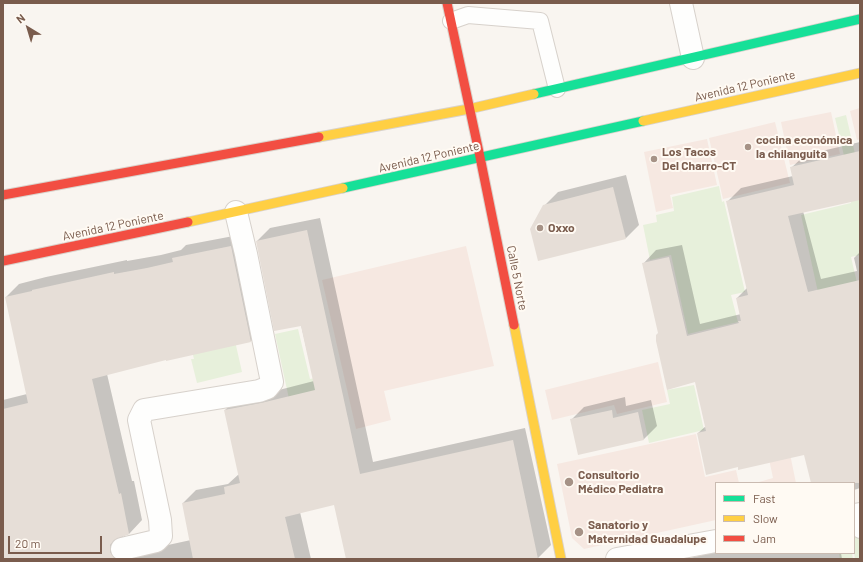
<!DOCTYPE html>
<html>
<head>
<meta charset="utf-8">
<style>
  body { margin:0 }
  #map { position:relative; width:863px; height:562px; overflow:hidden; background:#f9f5f0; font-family:Barlow,sans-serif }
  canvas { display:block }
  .frame { position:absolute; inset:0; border:4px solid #7a5c4d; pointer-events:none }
  .legend { position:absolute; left:715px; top:482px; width:140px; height:72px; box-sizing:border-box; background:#fffaf3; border:1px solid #cabbb1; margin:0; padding:5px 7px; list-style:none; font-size:12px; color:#7a5c4d }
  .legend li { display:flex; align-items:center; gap:8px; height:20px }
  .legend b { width:20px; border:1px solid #cabbb1 }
  .north { position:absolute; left:8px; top:8px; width:40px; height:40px; -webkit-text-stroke:3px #fffaf3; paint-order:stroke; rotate:322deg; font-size:11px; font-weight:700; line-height:16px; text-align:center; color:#7a5c4d }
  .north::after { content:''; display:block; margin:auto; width:14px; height:18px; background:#7a5c4d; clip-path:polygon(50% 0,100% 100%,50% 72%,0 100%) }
  .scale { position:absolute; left:8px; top:536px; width:94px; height:18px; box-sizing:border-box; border:2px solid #7a5c4d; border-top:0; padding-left:5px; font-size:12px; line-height:14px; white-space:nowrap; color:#7a5c4d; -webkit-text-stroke:3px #fffaf3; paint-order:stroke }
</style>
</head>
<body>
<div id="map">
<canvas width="863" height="562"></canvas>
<div class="frame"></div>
<ul class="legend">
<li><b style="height:5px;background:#16e098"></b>Fast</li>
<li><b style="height:5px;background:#ffcf43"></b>Slow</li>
<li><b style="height:5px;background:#f24e42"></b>Jam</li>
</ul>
<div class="north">N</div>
<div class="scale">20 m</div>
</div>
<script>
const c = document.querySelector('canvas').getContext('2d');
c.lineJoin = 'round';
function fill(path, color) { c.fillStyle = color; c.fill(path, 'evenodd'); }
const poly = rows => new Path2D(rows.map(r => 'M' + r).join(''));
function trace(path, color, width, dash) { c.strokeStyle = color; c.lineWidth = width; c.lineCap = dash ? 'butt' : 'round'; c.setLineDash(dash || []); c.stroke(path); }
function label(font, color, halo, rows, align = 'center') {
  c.font = font + ' Barlow,sans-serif'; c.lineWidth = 4; c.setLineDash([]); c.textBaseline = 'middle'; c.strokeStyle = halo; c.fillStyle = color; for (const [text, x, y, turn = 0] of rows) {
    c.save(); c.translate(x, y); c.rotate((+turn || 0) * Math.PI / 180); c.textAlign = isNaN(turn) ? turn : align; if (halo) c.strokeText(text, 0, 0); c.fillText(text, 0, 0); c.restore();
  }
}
const commercial = poly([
  [860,108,860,139,857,140,850,111],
  [831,112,840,154,790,165,781,122],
  [775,122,790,183,723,199,709,138],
  [707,139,717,185,670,195,673,208,656,212,644,152],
  [466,246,494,366,384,391,391,420,356,429,322,280],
  [658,362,667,402,617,414,614,405,552,420,545,390],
  [696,434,705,477,736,470,739,483,716,483,716,520,584,549,572,538,557,464],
  [790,454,796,483,759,483,759,482,773,478,769,459]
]);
const green = poly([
  [846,115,860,175,860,255,851,257,858,287,819,297,801,215,851,203,841,156,844,156,835,118],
  [719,186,722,202,724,201,745,292,731,295,738,322,688,334,671,255,650,260,643,225,657,222,656,215,674,211,672,197],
  [298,329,310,379,337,374,340,388,289,399,275,334],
  [235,341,242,372,197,383,191,359,194,359,192,351],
  [694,385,704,430,649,443,642,410,670,404,667,390],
  [860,534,860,559,855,559,854,553,854,535],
  [839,553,852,553,853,559,840,559]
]);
const shadow = poly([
  [860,142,860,199,803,211,821,279,857,271,854,258,860,252,860,488,854,490,854,483,812,483,805,454,738,466,698,433,706,426,696,381,668,388,656,337,659,333,643,264,656,250,682,245,700,324,741,314,737,298,747,288,728,201,741,188,793,176,791,168,805,155],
  [626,175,639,225,626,238,544,206,558,192],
  [320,218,373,462,525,428,551,545,538,558,532,559,347,559,335,504,300,512,311,559,3,559,3,400,27,394,6,297,19,284,46,277,127,260,127,261,161,255,181,250,186,245,244,234,264,328,251,341,166,359,107,374,132,481,134,481,142,520,129,534,123,536,122,538,131,553,191,540,183,503,196,490,228,484,239,474,225,410,238,397,275,391,314,381,301,325,257,241,270,228],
  [625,397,626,406,651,400,657,426,644,439,579,454,571,420,584,407],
  [716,552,841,553,842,559,685,559]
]);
const building = poly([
  [860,151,860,200,788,216,808,292,860,280,860,483,811,483,804,455,738,470,738,467,706,475,697,433,706,431,695,382,667,390,656,341,656,335,658,333,642,263,669,257,687,336,739,323,738,321,741,321,736,298,748,295,726,201,794,185,790,167],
  [613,187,626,239,538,261,530,229,543,205],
  [307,230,360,474,513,440,538,559,346,559,334,505,285,517,295,559,193,559,182,503,225,494,224,487,240,483,224,410,261,403,315,390,301,326,274,331,256,241],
  [231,246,251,342,166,361,166,360,92,379,119,494,121,493,129,534,114,540,110,545,110,552,115,559,3,559,3,409,28,403,5,297,32,291,32,290,114,272,114,274,147,268,173,262,172,258],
  [612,410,613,418,638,412,644,440,578,455,570,419]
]);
const lane = poly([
  [451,21,468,15,540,21,557,89],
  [858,514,860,530]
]);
const street = poly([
  [681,3,693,58],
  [854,515,860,514],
  [122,549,156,541,161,536,160,520,139,420,144,410,259,391,267,388,272,382,246,254,236,212],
  [617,559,716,541]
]);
const fast = poly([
  [534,94,860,19],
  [343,188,643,121]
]);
const slow = poly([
  [643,121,860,73],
  [319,137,469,109,534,94],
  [188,222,343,188],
  [514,325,561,559]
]);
const jam = poly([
  [447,3,480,157,514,325],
  [3,195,319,137],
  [3,261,188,222]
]);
const markers = [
  [748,147,4,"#a69286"],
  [654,159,4,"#a69286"],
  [540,228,4,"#a69286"],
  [569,482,5,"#a69286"],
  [579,532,5,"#a69286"]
];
const streetNames = [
  ["Avenida 12 Poniente",745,86,-13],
  ["Avenida 12 Poniente",429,157,-13],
  ["Avenida 12 Poniente",113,226,-12],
  ["Calle 5 Norte",517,278,79]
];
const poiNames = [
  ["cocina económica",756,140],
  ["la chilanguita",756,154],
  ["Los Tacos",662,152],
  ["Del Charro-CT",662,166],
  ["Oxxo",548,228],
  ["Consultorio",578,475],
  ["Médico Pediatra",578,489],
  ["Sanatorio y",588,525],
  ["Maternidad Guadalupe",588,539]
];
fill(commercial, '#f6e8e1');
fill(green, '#e7f0db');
fill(shadow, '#0003');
fill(building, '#e6ded7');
trace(lane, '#d7d1cb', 18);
trace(street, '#d7d1cb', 24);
trace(fast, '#d9d2cb', 11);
trace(slow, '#d9d2cb', 11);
trace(jam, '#d9d2cb', 11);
trace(lane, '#fefefd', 16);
trace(street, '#fefefd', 22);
trace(fast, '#16e098', 9);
trace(slow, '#ffcf43', 9);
trace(jam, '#f24e42', 9);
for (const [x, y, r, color] of markers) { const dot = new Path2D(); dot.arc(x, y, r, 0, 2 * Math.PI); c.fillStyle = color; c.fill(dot); trace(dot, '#fffaf3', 1.5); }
label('12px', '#7a5c4d', '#fffaf3', streetNames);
label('bold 12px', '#7a5c4d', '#fffaf3', poiNames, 'left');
</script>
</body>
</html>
